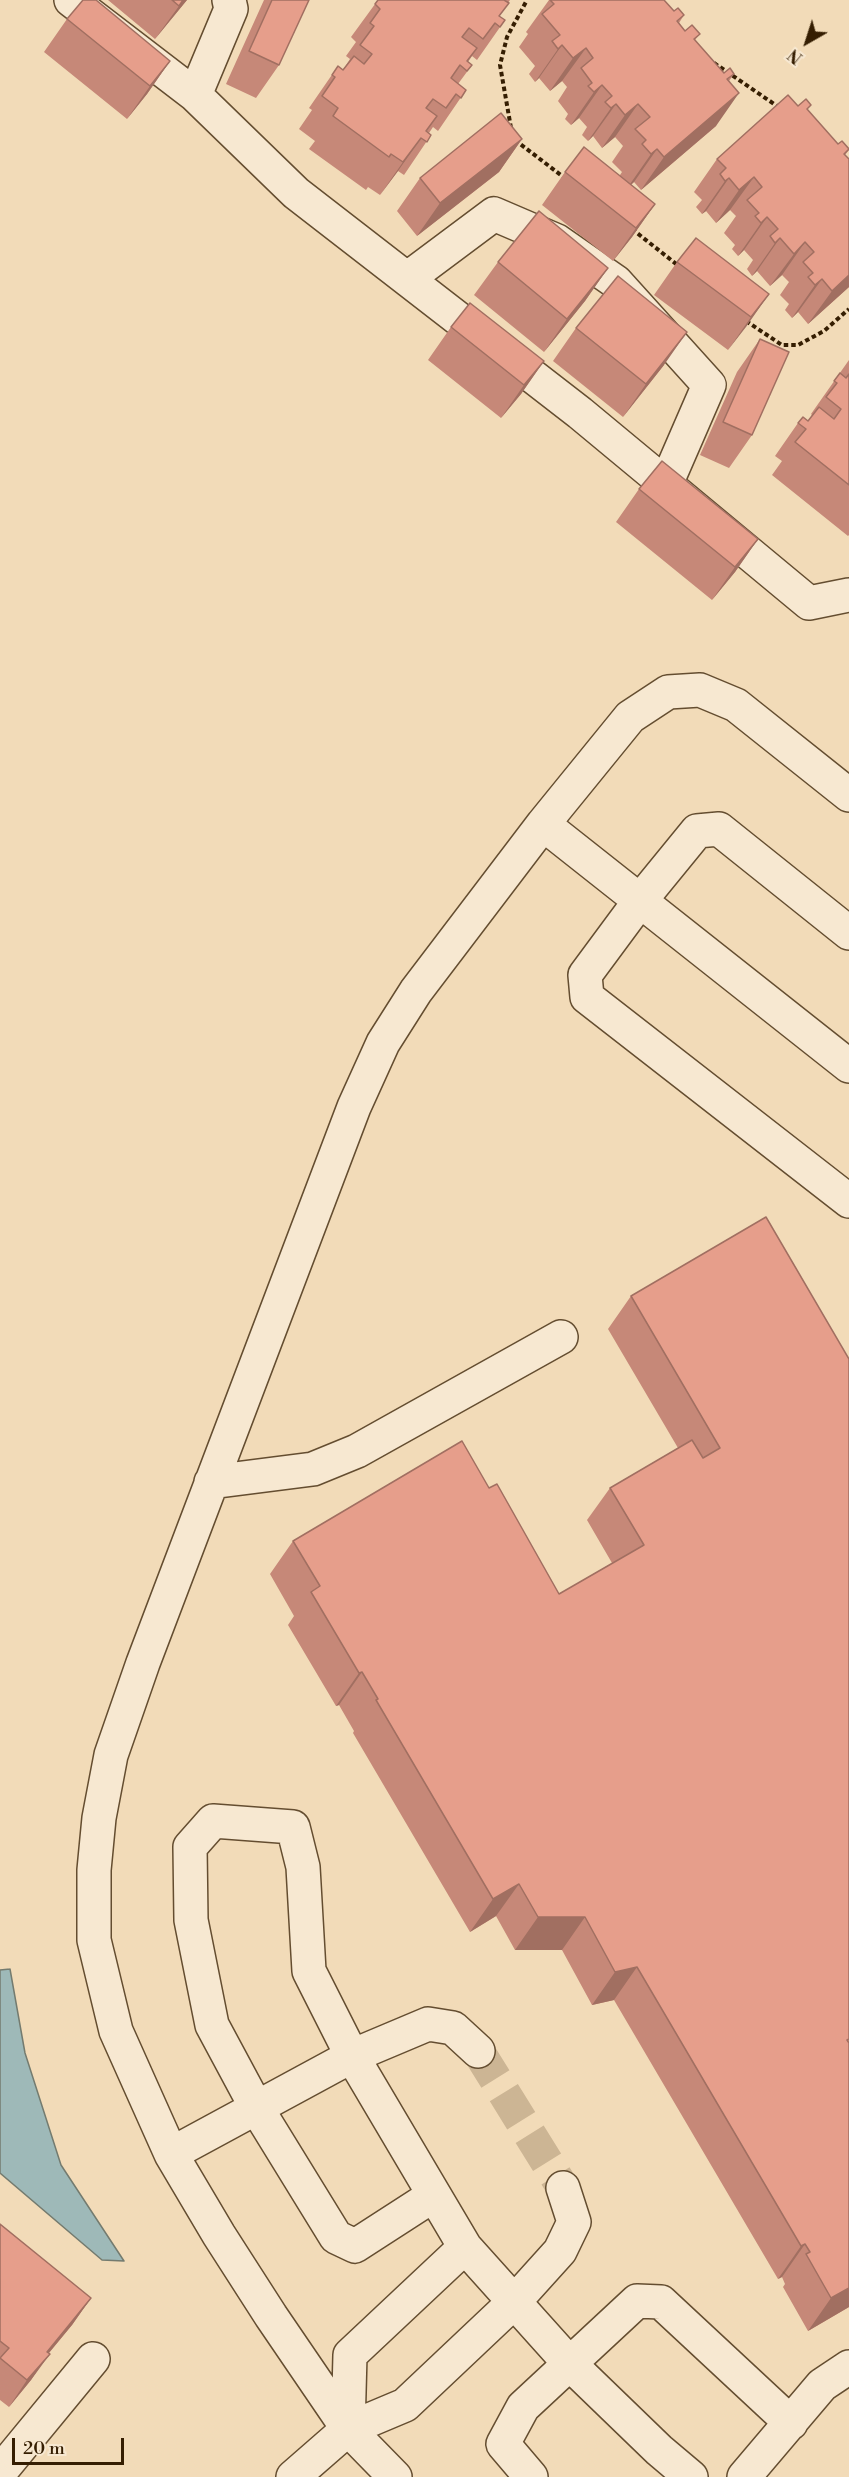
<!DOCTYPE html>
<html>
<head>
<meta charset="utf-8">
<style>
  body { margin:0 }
  #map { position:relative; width:849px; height:2477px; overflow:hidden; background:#f2dbb8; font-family:"Libre Bodoni",serif }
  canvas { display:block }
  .north { position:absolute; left:777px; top:12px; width:60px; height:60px; -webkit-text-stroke:4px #f7e8d1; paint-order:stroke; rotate:219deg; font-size:16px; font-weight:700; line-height:24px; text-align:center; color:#351e02 }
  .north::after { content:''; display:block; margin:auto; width:21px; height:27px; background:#351e02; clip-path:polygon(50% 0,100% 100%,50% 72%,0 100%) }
  .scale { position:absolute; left:12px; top:2438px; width:112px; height:27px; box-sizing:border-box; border:3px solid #351e02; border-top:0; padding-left:8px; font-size:18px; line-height:21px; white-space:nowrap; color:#351e02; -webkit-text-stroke:4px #f7e8d1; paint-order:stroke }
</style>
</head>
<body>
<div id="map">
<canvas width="849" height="2477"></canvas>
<div class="north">N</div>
<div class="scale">20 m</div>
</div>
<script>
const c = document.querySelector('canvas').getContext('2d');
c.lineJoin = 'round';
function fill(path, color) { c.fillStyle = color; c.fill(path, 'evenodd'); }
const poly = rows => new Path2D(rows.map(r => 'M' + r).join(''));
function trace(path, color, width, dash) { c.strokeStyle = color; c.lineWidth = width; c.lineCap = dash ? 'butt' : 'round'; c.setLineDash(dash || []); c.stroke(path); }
const water = poly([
  [10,1969,25,2053,61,2165,124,2261,102,2260,0,2173,0,1970,10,1969]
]);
const minorTunnel = poly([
  [478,2051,563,2188]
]);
const path = poly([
  [714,63,780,108],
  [511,128,500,65,507,37,527,0],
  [515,140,566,179],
  [632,229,680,267],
  [746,321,782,345,798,345,824,331,849,309]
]);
const minor = poly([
  [71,0,195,95,296,193,580,413,809,603,849,595],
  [195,95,231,9,229,0],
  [407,279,494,214,557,241,616,282,709,385,666,484],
  [543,824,849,1066],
  [849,933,719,829,697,831,639,902,585,975,587,997,849,1201],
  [211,1482,313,1469,357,1451,561,1337],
  [171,2154,352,2056,428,2024,453,2028,478,2051],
  [434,2195,355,2246,336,2237,256,2107,212,2025,191,1920,190,1847,213,1821,293,1827,303,1867,309,1971,352,2056,465,2247,570,2364,659,2450,691,2477],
  [348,2429,350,2355,465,2247],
  [0,2472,93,2359],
  [293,2477,348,2429,405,2405,514,2302,560,2251,574,2222,563,2188],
  [395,2477,348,2429,271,2316,219,2235,171,2154,116,2031,94,1940,94,1870,99,1818,111,1755,143,1663,354,1107,383,1043,416,991,543,824,630,717,668,692,700,690,736,705,849,795],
  [531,2477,503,2444,523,2407,637,2301,661,2302,791,2423],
  [744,2477,822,2385,849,2367]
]);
const wall = poly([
  [108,0,187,0,155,39],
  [264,0,309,0,279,65,256,98,226,84],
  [378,0,510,0,499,16,505,20,477,60,472,56,468,62,472,65,458,84,466,90,438,131,433,127,429,133,431,135,404,175,398,171,380,195,368,187,366,190,309,149,315,141,299,129,312,110,309,108,338,66,343,70,350,59,346,56,356,42,351,37],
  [549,0,664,0,674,11,684,15,679,23,685,31,700,34,695,40,724,73,734,74,729,81,716,126,641,190,634,182,631,185,655,204,632,237,613,261,542,205,565,172,620,175,622,172,612,162,623,146,615,137,602,148,593,136,588,141,582,135,587,127,579,118,571,125,565,119,568,114,558,101,567,87,562,81,550,91,539,78,535,82,529,74,535,66,519,47,528,34,526,32],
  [67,19,170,61,147,94,127,119,44,52],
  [798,106,808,110,838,144,849,150,845,155,849,287,808,324,798,312,792,318,785,310,789,304,780,295,789,282,782,275,770,286,757,271,752,276,747,269,753,260,744,250,738,256,732,249,735,245,724,233,736,216,730,210,716,223,706,211,702,214,696,207,702,200,694,192,717,159],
  [522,139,499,172,417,236,397,211,420,178],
  [498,262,608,268,585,301,544,352,474,295],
  [677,262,769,294,728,350,654,295],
  [451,327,544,361,521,394,501,418,428,360],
  [576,328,664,365,623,417,553,361],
  [760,339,752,435,729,468,700,455,737,372],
  [849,360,849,535,848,536,772,475,782,461,775,456,798,423,808,421,812,415,811,414],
  [639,489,758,539,735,572,712,600,616,522],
  [631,1296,849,1359,849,2307,808,2331,783,2287,785,2284,782,2277,778,2279,614,2000,592,2005,562,1950,515,1950,496,1916,470,1932,353,1733,354,1731,339,1705,336,1706,288,1625,294,1616,270,1574,293,1541,489,1488,559,1594,612,1563,587,1520,610,1488,678,1448,608,1329],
  [0,2224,91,2298,72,2325,49,2353,31,2380,9,2407,0,2400]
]);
const shadedWall = poly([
  [183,0,187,0,155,39,179,6],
  [562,45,539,78,535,82,558,49],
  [586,48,562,81,550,91,573,58],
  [170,61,147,94,127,119,150,86],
  [602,85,579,118,571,125,594,92],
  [739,93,716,126,641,190,664,157],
  [616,104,593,136,588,141,611,108],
  [638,104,615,137,602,148,625,115],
  [421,138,398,171,380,195,403,162],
  [522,139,499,172,417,236,440,203],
  [657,149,634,182,628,187,651,154],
  [754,177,730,210,716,223,739,190],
  [729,178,706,211,702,214,725,181],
  [655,204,632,237,613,261,636,228],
  [767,217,744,250,738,256,761,223],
  [780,238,757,271,752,276,775,243],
  [805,242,782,275,770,286,794,254],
  [608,268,585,301,544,352,567,319],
  [849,275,849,287,808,324,832,291],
  [822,279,798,312,792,318,815,285],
  [769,294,746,327,728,350,751,317],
  [687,332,664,365,623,417,646,384],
  [544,361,521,394,501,418,524,385],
  [758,539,735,572,712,600,735,567],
  [362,1672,339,1705,336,1706,359,1673],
  [519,1884,496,1916,470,1932,493,1899],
  [538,1917,585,1917,562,1950,515,1950],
  [637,1967,614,2000,592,2005,615,1972],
  [805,2244,782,2277,778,2279,801,2246],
  [849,2288,849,2307,808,2331,831,2298],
  [91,2298,72,2325,28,2378,47,2352],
  [50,2354,31,2380,9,2407,27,2380]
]);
const building = poly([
  [83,0,96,0,170,61,150,86,67,19,83,0],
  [172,0,183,0,179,6,172,0],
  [272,0,309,0,279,65,249,51,272,0],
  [378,0,504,0,509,3,499,16,505,20,500,27,495,23,483,39,469,28,462,37,477,48,467,61,472,65,467,71,460,65,451,78,466,90,461,98,456,94,446,108,433,99,426,108,437,116,426,131,431,135,427,142,421,138,403,162,391,154,389,157,333,116,338,108,322,96,335,77,332,75,338,66,343,70,354,56,364,64,372,54,360,45,374,26,370,23,380,9,375,4,378,0],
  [550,0,664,0,674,11,678,8,684,15,677,21,685,31,692,25,700,34,694,39,724,73,730,68,734,74,727,79,739,93,664,157,657,149,651,154,642,144,646,140,635,129,650,117,638,104,625,115,616,104,611,108,605,102,612,96,602,85,594,92,588,86,592,83,581,68,593,58,586,48,573,58,562,45,558,49,552,41,560,35,542,14,554,4,550,0],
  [788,95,798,106,806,99,811,105,807,109,838,144,842,141,849,149,844,154,849,159,849,275,832,291,822,279,815,285,808,277,813,273,803,262,814,252,805,242,794,254,780,238,775,243,770,236,778,229,767,217,761,223,755,216,759,213,747,200,762,187,754,177,739,190,729,178,725,181,720,174,726,168,717,159,788,95],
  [501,113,522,139,440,203,420,178,501,113],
  [584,147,655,204,636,228,565,172,584,147],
  [539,211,608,268,567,319,498,262,539,211],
  [696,238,769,294,751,317,677,262,696,238],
  [618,276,687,332,646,384,576,328,618,276],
  [470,303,544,361,524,385,451,327,470,303],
  [760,339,789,352,752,435,723,422,760,339],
  [840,373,846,378,849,374,849,485,795,442,806,429,798,423,803,417,808,421,819,407,834,419,841,409,826,397,837,383,834,381,840,373],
  [662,461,758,539,735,567,639,489,662,461],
  [766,1217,849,1359,849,2039,847,2040,849,2043,849,2288,831,2298,806,2254,810,2252,805,2244,801,2246,637,1967,615,1972,585,1917,538,1917,519,1884,493,1899,376,1700,378,1699,362,1672,359,1673,311,1592,320,1586,293,1541,462,1441,489,1488,497,1484,559,1594,644,1545,610,1488,692,1440,703,1458,720,1448,631,1296,766,1217],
  [0,2224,91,2298,47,2352,50,2354,27,2380,0,2358,9,2348,0,2341,0,2224]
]);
fill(water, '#9eb9b8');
trace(water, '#747b6f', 1.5);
trace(minorTunnel, '#ccb594', 33, [33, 16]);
trace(minor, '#644d30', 36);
trace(path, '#351e02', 4, [4.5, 3]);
trace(minor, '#f7e8d1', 33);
fill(wall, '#c68878');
fill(shadedWall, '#a16f61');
fill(building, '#e69e8b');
trace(building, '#a16f61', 1.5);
</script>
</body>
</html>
